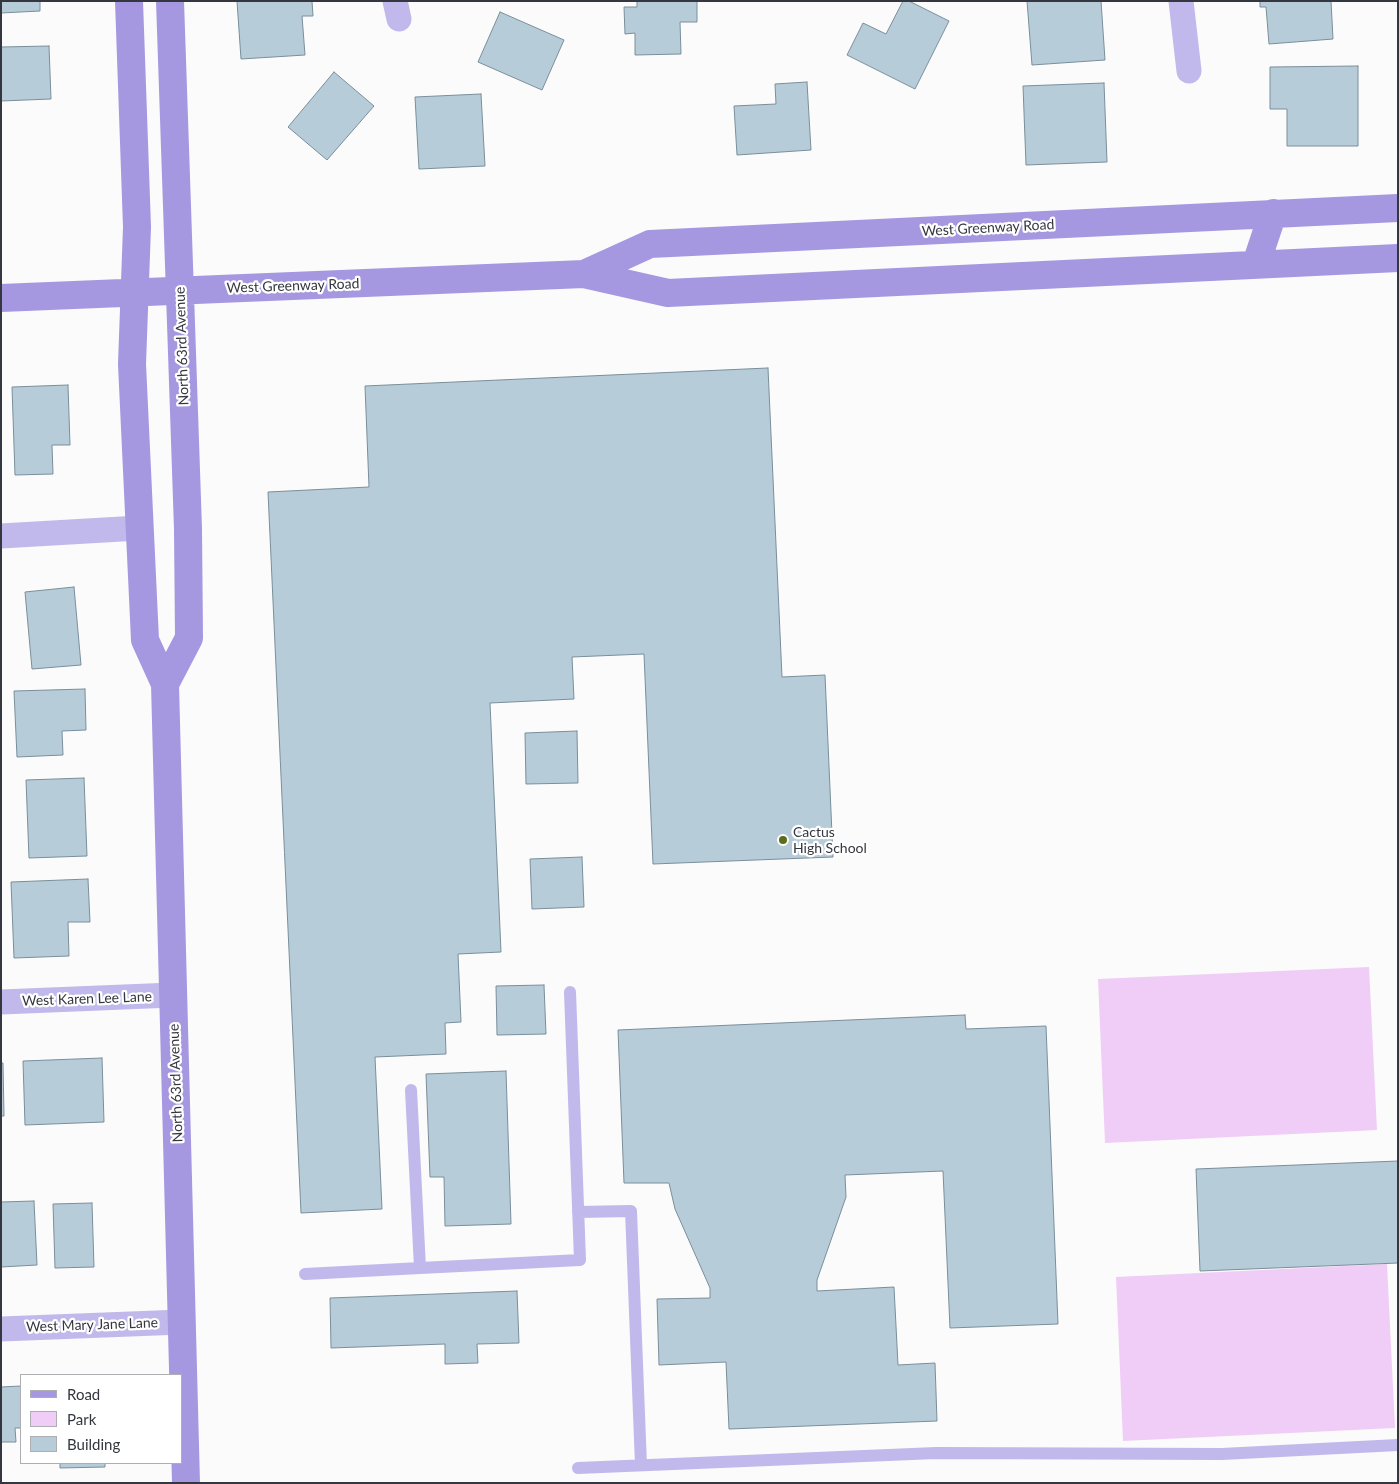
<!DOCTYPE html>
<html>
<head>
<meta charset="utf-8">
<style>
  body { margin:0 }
  #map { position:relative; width:1399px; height:1484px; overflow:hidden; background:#fbfbfb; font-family:Lato,sans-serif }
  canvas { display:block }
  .frame { position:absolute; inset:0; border:2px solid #34373f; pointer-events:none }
  .legend { position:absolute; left:20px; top:1374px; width:162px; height:90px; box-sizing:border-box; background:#fff; border:1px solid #aeafb2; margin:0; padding:6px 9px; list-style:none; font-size:15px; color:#34373f }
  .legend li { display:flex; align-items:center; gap:10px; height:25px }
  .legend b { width:25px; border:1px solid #aeafb2 }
</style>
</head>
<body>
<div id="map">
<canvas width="1399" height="1484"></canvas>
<div class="frame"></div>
<ul class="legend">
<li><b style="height:6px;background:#a697e1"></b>Road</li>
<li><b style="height:14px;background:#f0cdf6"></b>Park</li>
<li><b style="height:14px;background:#b7ccd9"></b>Building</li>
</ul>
</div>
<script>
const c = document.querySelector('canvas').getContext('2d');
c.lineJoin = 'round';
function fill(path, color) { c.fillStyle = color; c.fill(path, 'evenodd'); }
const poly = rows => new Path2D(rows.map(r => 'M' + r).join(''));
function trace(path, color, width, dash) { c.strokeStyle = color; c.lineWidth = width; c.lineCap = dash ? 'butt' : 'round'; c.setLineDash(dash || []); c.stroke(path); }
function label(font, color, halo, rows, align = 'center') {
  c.font = font + ' Lato,sans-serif'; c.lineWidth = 4.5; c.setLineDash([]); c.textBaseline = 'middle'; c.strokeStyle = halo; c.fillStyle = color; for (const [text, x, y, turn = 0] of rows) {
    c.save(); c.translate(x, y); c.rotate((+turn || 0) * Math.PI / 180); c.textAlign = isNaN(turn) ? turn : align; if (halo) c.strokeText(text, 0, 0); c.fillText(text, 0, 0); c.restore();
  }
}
const green = poly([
  [1369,967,1377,1130,1105,1143,1098,979],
  [1387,1264,1395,1428,1123,1441,1116,1277]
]);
const building = poly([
  [1,1,40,1,40,11,1,13,1,1],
  [237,1,312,1,313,16,302,16,305,55,241,59,237,1],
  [637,1,697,1,697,22,680,22,681,54,635,55,635,33,625,34,624,7,637,7,637,1],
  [903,1,909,1,949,21,915,89,847,55,863,23,886,34,903,1],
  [1027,1,1101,1,1105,60,1032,65,1027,1],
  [1260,1,1331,1,1333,39,1269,44,1266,7,1260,7,1260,1],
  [500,12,564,40,542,90,478,62,500,12],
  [49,46,51,99,1,101,1,47,49,46],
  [1358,66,1358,146,1287,146,1287,109,1270,109,1270,67,1358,66],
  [334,72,374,106,327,160,288,127,334,72],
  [807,82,811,150,737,155,734,106,776,104,775,84,807,82],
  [1104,83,1107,162,1026,165,1023,86,1104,83],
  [481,94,485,166,419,169,415,97,481,94],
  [768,368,782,677,825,675,833,857,653,864,644,654,572,657,574,699,490,703,501,952,458,954,461,1022,445,1023,446,1054,375,1057,382,1209,301,1213,268,492,369,487,365,386,768,368],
  [68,385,70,445,52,445,53,474,15,475,12,387,68,385],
  [74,587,81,665,32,669,25,592,74,587],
  [85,689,86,730,62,731,63,755,17,757,14,691,85,689],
  [577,731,578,783,526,784,525,733,577,731],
  [84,778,87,856,29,858,26,780,84,778],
  [582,857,584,907,532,909,530,859,582,857],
  [88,879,90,922,68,922,69,956,14,958,11,882,88,879],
  [544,985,546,1034,497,1035,496,986,544,985],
  [965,1015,966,1029,1046,1026,1058,1324,950,1328,943,1171,845,1175,846,1197,817,1280,817,1291,894,1287,898,1365,935,1363,937,1421,729,1429,726,1362,659,1365,657,1299,710,1298,710,1288,675,1209,669,1183,624,1183,618,1030,965,1015],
  [102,1058,104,1122,25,1125,23,1061,102,1058],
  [1,1063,3,1063,4,1116,1,1116,1,1063],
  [506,1071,511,1224,445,1226,444,1177,430,1177,426,1074,506,1071],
  [1398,1161,1398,1263,1200,1271,1196,1169,1398,1161],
  [34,1201,37,1265,1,1267,1,1202,34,1201],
  [92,1203,94,1267,55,1268,53,1204,92,1203],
  [517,1291,519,1343,477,1344,478,1363,445,1364,445,1344,331,1348,330,1298,517,1291],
  [21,1386,21,1428,15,1428,16,1442,1,1442,1,1387,21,1386],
  [60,1463,105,1463,105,1467,60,1468,60,1463]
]);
const lane = poly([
  [578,1212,631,1211,641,1465],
  [420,1268,580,1260,570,992],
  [305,1274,420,1268,411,1090],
  [578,1468,936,1453,1222,1454,1398,1445]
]);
const street = poly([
  [395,1,399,19],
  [1181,1,1189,71],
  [1,536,139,528],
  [1,1002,173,995],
  [1,1329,182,1322]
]);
const secondary = poly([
  [129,1,137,227,132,364,145,640,165,684,186,1483],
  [1256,264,1273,213],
  [584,274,650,244,1398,208],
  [1,298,584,274,668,293,1398,258],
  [165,684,189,638,188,529,170,1]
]);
const markers = [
  [783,840,5,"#5a6d1b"]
];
const streetNames = [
  ["West Greenway Road",988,228,-3],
  ["West Greenway Road",293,286,-2],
  ["North 63rd Avenue",182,346,-92],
  ["West Karen Lee Lane",87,999,-2],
  ["North 63rd Avenue",176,1083,-92],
  ["West Mary Jane Lane",92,1325,-2]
];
const poiNames = [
  ["Cactus",793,832],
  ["High School",793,848]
];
fill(green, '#f0cdf6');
fill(building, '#b7ccd9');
trace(building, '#7a8e9a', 1);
trace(lane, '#c1b9eb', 12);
trace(street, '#c1b9eb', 25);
trace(secondary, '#a697e1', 28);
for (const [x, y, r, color] of markers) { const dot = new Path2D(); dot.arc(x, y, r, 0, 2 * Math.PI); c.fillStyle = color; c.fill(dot); trace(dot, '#fff', 2); }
label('14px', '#34373f', '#fff', streetNames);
label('14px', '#34373f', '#fff', poiNames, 'left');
</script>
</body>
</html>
